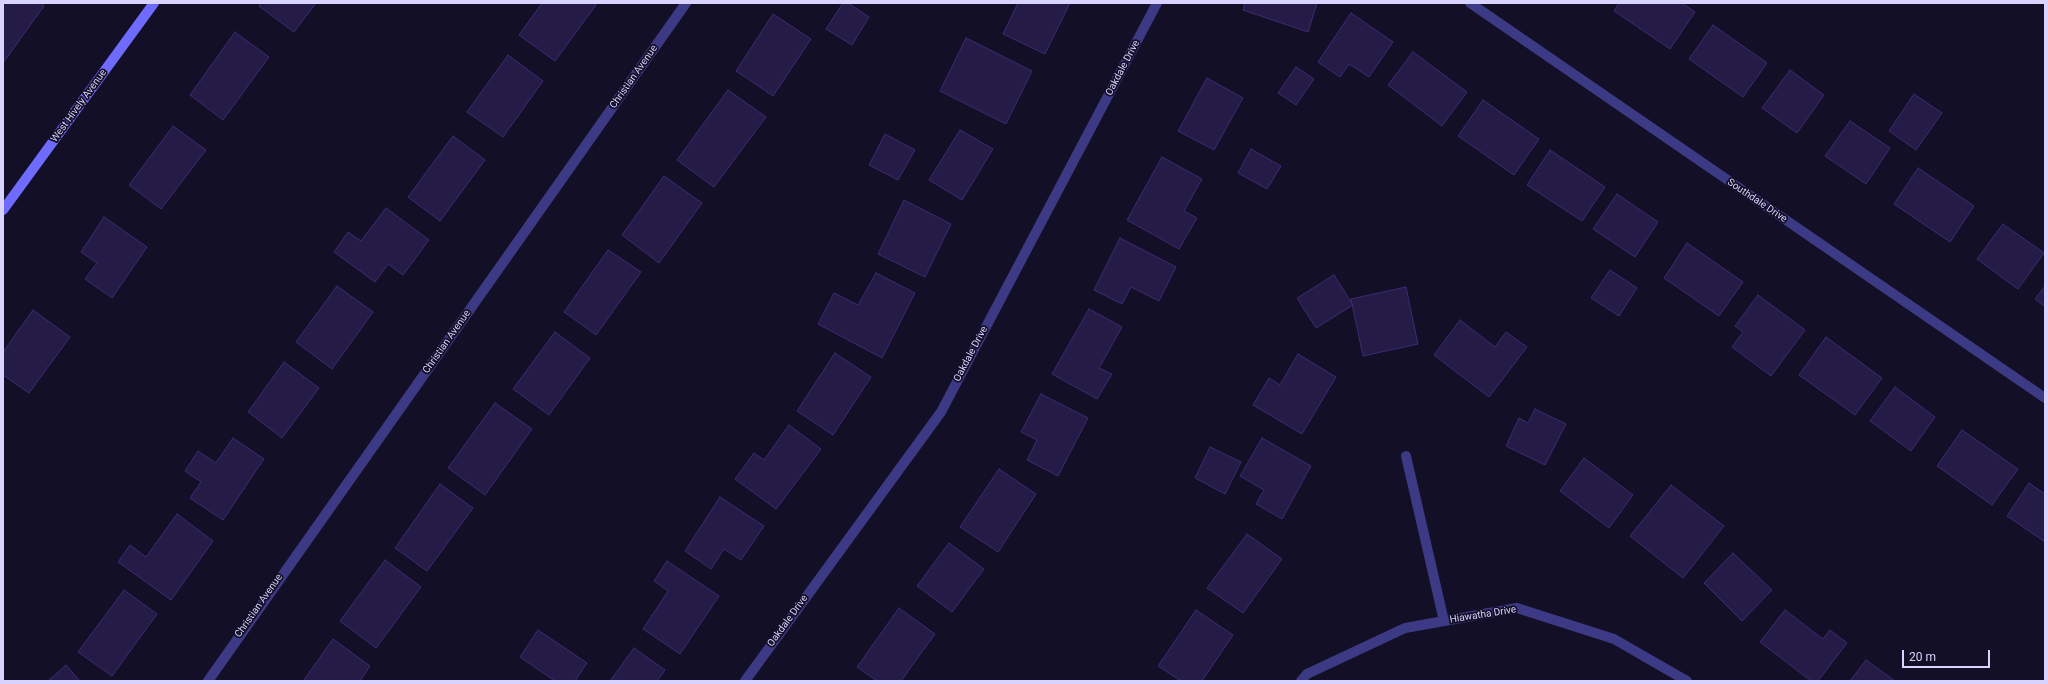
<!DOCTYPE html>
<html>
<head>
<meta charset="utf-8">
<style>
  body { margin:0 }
  #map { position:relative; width:2048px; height:684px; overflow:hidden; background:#130f26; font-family:Roboto,sans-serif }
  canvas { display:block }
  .frame { position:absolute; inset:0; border:4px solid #d9d4ff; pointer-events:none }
  .scale { position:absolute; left:1902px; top:650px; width:88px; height:18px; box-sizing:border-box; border:2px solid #d9d4ff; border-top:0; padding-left:5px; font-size:12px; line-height:14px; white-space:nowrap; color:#d9d4ff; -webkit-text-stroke:3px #130f26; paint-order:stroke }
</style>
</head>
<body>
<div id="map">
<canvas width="2048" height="684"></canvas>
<div class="frame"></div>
<div class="scale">20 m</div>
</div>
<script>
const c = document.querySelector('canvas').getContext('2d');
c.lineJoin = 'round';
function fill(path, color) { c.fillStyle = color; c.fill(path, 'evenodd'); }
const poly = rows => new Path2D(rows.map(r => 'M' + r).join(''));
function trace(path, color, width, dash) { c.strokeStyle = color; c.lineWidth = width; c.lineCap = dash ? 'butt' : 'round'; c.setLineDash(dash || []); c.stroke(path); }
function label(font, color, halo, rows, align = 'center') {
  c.font = font + ' Roboto,sans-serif'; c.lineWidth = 3.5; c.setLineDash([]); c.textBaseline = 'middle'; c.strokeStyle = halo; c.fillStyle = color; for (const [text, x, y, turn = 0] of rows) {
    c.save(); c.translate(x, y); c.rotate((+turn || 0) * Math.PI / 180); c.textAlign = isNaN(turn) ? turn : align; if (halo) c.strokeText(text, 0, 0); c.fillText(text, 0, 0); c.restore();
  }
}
const building = poly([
  [3,3,41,3,44,6,3,63,3,3],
  [261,3,316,3,294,32,259,6,261,3],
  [542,3,593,3,596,5,555,61,519,35,542,3],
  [843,3,848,3,869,17,852,45,826,29,843,3],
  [1018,3,1070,3,1045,54,1003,34,1018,3],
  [1245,3,1317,3,1308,32,1243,10,1245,3],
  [1619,3,1682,3,1695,12,1670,49,1614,11,1619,3],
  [1351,13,1393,42,1369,77,1349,64,1340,77,1318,62,1351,13],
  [773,14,811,39,773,96,736,71,773,14],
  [1713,25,1767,63,1743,97,1689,59,1713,25],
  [235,32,269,57,223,120,190,95,235,32],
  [966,38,1032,71,1006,124,940,91,966,38],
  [1413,52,1467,92,1442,126,1388,85,1413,52],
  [508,55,543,81,503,137,467,112,508,55],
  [1296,67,1314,79,1296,105,1278,93,1296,67],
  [1790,70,1824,95,1797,133,1762,108,1790,70],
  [1207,78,1243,98,1214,150,1178,131,1207,78],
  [728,90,766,117,714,187,677,160,728,90],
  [1914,94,1942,113,1916,150,1889,131,1914,94],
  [1483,100,1539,139,1514,175,1458,136,1483,100],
  [1850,121,1890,148,1866,184,1825,156,1850,121],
  [173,126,206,150,161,209,129,185,173,126],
  [960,130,993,149,962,200,929,180,960,130],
  [885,134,915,150,898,180,869,165,885,134],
  [453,136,485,160,440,221,408,197,453,136],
  [1251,149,1281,166,1267,189,1238,173,1251,149],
  [1550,150,1605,187,1582,221,1527,185,1550,150],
  [1162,157,1202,179,1184,211,1197,218,1179,249,1127,220,1162,157],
  [1918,168,1974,206,1950,242,1894,204,1918,168],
  [664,176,702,203,659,263,622,235,664,176],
  [1617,194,1658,222,1635,257,1593,229,1617,194],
  [904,200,951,224,925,277,878,254,904,200],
  [386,208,429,240,403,275,388,264,375,282,334,252,348,232,361,241,386,208],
  [104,217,147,247,112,298,85,279,97,263,81,252,104,217],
  [2003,224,2044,253,2018,289,1977,259,2003,224],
  [1120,238,1176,267,1159,301,1131,287,1122,304,1094,290,1120,238],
  [1687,243,1743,282,1719,316,1664,278,1687,243],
  [608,250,641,272,596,335,564,312,608,250],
  [1610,270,1637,288,1619,316,1591,298,1610,270],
  [876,273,915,293,882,358,818,324,834,293,858,305,876,273],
  [1334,275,1353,305,1316,328,1297,298,1334,275],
  [337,286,373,312,332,369,296,342,337,286],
  [2045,286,2045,307,2035,299,2045,286],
  [1406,287,1418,344,1363,356,1351,299,1406,287],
  [1758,295,1805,330,1771,376,1732,347,1743,332,1735,326,1758,295],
  [1089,309,1122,327,1099,368,1112,374,1097,399,1052,374,1089,309],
  [33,310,70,337,29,393,3,375,3,352,33,310],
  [1460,320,1495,347,1506,332,1527,347,1489,397,1434,355,1460,320],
  [555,332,590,358,549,415,513,389,555,332],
  [1826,337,1882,378,1855,415,1799,375,1826,337],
  [835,353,871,377,833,435,797,411,835,353],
  [1298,354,1336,377,1302,434,1253,405,1269,378,1280,385,1298,354],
  [284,362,319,388,282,438,248,412,284,362],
  [1895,387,1935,417,1911,451,1870,421,1895,387],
  [1041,394,1088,418,1058,476,1027,460,1037,440,1021,432,1041,394],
  [495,403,532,429,485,495,448,468,495,403],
  [1535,409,1566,424,1545,465,1506,446,1519,418,1528,423,1535,409],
  [789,425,821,449,776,509,735,479,754,453,764,460,789,425],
  [1962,430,2018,469,1992,505,1937,466,1962,430],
  [233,438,264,459,223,520,190,498,201,482,185,471,198,451,216,463,233,438],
  [1262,438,1311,466,1282,519,1256,504,1264,490,1240,476,1262,438],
  [1210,447,1241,462,1225,494,1195,478,1210,447],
  [1584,458,1633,495,1609,528,1560,491,1584,458],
  [999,469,1036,494,998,552,960,527,999,469],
  [2029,483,2045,494,2045,542,2007,516,2029,483],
  [440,484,473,508,427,571,395,548,440,484],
  [1671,485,1724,526,1683,578,1630,536,1671,485],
  [720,497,764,526,741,560,724,549,711,569,685,551,720,497],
  [177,514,213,541,171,600,118,562,130,545,146,557,177,514],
  [1247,534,1282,559,1243,613,1207,588,1247,534],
  [949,543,984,569,952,612,917,586,949,543],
  [1733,553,1772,590,1742,621,1704,583,1733,553],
  [385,560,421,587,376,648,340,621,385,560],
  [667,561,719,596,680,654,643,629,668,591,654,581,667,561],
  [124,590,157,614,112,676,78,652,124,590],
  [899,608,935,634,901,681,877,681,857,667,899,608],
  [1196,610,1233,635,1202,681,1181,681,1158,666,1196,610],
  [1785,610,1823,639,1830,630,1847,643,1818,681,1811,681,1760,642,1785,610],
  [538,630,587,663,575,681,555,681,520,657,538,630],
  [333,639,370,666,360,681,303,681,333,639],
  [634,648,665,670,657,681,610,681,634,648],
  [1866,660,1895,681,1850,681,1866,660],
  [66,665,80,681,48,681,66,665]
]);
const street = poly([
  [1470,3,2045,398],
  [1406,456,1444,621],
  [208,681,686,3],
  [745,681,941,412,1157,3],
  [1301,681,1307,674,1405,628,1517,608,1614,639,1687,681]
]);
const secondary = poly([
  [3,210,154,3]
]);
const streetNames = [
  ["Oakdale Drive",1123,68,-62],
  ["Christian Avenue",634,77,-55],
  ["West Hively Avenue",79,106,-54],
  ["Southdale Drive",1757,201,34],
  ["Christian Avenue",447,342,-55],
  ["Oakdale Drive",971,354,-62],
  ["Christian Avenue",259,606,-55],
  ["Hiawatha Drive",1483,615,-9],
  ["Oakdale Drive",788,621,-54]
];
fill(building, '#241b47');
trace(building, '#3b2d73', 1);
trace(street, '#3d3a85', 10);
trace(secondary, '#6f6bff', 10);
label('10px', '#d9d4ff', '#130f26', streetNames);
</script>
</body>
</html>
